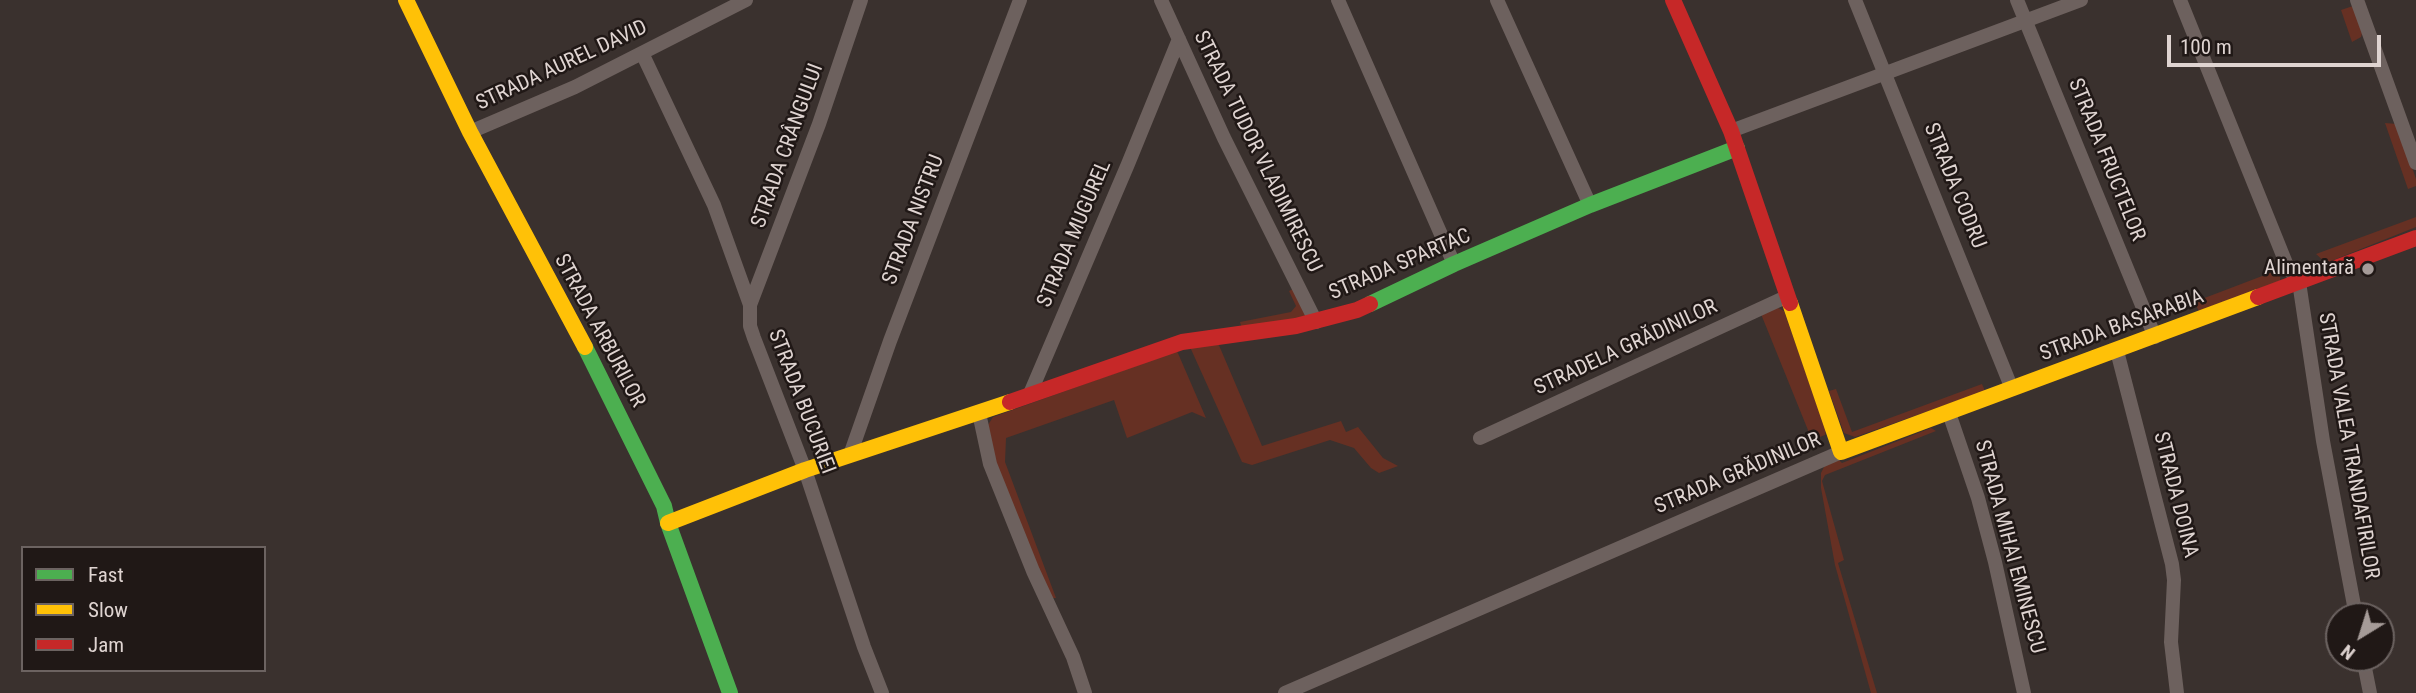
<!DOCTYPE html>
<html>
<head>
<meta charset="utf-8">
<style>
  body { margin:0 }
  #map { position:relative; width:2416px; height:693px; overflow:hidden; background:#3a312e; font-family:"Roboto Condensed",sans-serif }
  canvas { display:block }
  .legend { position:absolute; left:21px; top:546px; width:245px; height:126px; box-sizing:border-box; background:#201816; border:2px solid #6c6361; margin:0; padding:9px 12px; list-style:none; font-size:21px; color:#dfd4d1 }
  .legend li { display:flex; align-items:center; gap:14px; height:35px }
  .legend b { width:35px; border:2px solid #6c6361 }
  .north { position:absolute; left:2325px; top:602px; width:70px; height:70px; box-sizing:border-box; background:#201816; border:2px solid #6c6361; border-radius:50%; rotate:218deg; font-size:19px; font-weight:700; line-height:28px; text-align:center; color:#dfd4d1 }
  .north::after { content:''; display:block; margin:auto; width:24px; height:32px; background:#a59b98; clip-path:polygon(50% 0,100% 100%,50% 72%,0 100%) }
  .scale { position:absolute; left:2167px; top:35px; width:214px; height:32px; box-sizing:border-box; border:4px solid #dfd4d1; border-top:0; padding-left:9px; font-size:21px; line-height:24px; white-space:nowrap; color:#dfd4d1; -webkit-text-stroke:5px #201816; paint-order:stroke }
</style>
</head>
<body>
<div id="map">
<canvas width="2416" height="693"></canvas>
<ul class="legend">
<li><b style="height:9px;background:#4caf50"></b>Fast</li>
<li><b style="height:9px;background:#ffc107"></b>Slow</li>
<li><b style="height:9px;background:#c62828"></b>Jam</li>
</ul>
<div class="north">N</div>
<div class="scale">100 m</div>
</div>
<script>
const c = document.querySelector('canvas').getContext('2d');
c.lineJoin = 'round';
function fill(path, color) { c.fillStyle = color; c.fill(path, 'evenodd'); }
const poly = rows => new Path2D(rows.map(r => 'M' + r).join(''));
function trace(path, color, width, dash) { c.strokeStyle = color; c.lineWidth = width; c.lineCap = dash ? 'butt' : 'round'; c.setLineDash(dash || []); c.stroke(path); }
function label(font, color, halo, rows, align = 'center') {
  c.font = font + ' "Roboto Condensed",sans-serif'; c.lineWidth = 5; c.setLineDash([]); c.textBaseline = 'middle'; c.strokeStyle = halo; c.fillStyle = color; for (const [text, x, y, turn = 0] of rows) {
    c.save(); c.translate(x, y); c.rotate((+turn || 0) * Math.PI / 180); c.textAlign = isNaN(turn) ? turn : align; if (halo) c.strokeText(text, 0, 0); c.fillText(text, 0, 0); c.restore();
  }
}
const green = poly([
  [2353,6,2362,33,2361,37,2352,42,2341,10],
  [2385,123,2397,124,2416,179,2416,186,2408,189],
  [2416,217,2416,227,2326,263,2316,254],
  [2275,260,2281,267,2280,281,2199,311,2194,302,2278,270],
  [1293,289,1306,312,1305,319,1242,329,1240,322,1291,312,1296,306,1289,291],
  [1776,307,1784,311,1826,430,1825,435,1812,440,1761,314],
  [1218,343,1262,446,1341,421,1346,432,1358,427,1383,458,1398,466,1379,473,1371,468,1354,448,1330,440,1252,465,1242,462,1190,347],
  [1177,351,1206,418,1192,412,1127,438,1114,400,1006,438,1005,462,1056,598,1050,598,996,463,988,425,993,417],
  [1982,384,1985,391,1855,437,1844,433,1829,391,1836,389,1852,432],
  [1931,428,1936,431,1825,475,1822,481,1844,560,1838,563,1877,693,1871,693,1835,565,1821,488,1821,473,1825,465,1839,460,1842,463]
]);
const street = poly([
  [1161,0,1224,138,1316,322],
  [1338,0,1454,264],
  [1497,0,1590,205],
  [1855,0,2012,389],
  [2017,0,2155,337],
  [2180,0,2288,268,2299,282,2323,441,2356,616],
  [2357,0,2416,163],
  [642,53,714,205,750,305,750,326,754,338,805,470,864,647,882,693],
  [1731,131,2081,0],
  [470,132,575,87,746,0],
  [750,305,819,124,861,0],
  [2117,351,2172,564,2174,580,2171,642,2177,693],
  [1029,396,1128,164,1179,39],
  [979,413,990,464,1033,571,1073,657,1085,693],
  [1949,413,1978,498,1995,562,2024,693],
  [1480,438,1788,296],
  [850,455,890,341,1020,0],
  [2363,658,2370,693],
  [1285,693,1841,452]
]);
const fast = poly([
  [1370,304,1454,264,1590,205,1737,148],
  [585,347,664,506,668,523,730,693]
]);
const slow = poly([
  [406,0,470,132,585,347],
  [1790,303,1841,452,2258,297],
  [668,523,805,470,1010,402]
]);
const jam = poly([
  [1673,0,1731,131,1790,303],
  [2258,297,2416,238],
  [1010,402,1182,342,1296,326,1357,310,1370,304]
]);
const markers = [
  [2368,269,7,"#a59b98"]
];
const streetNames = [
  ["STRADA AUREL DAVID",562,66,-25],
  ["STRADA CRÂNGULUI",788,146,-70],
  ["STRADA TUDOR VLADIMIRESCU",1257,152,64],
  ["STRADA FRUCTELOR",2106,160,68],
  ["STRADA CODRU",1954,186,68],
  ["STRADA NISTRU",914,220,-69],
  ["STRADA MUGUREL",1075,234,-67],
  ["STRADA SPARTAC",1400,265,-23],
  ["STRADA BASARABIA",2122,326,-20],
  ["STRADA ARBURILOR",599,331,62],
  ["STRADELA GRĂDINILOR",1626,348,-25],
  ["STRADA BUCURIEI",801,402,69],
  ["STRADA VALEA TRANDAFIRILOR",2348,446,80],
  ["STRADA GRĂDINILOR",1738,474,-23],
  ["STRADA DOINA",2175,495,76],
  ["STRADA MIHAI EMINESCU",2009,547,75]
];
const poiNames = [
  ["Alimentară",2354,269]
];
fill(green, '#663023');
trace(street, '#6d615e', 14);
trace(fast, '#4caf50', 16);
trace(slow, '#ffc107', 16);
trace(jam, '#c62828', 16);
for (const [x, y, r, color] of markers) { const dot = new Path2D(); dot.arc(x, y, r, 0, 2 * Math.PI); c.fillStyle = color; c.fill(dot); trace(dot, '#201816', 2.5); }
label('21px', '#dfd4d1', '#201816', streetNames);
label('21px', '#dfd4d1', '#201816', poiNames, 'right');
</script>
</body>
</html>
